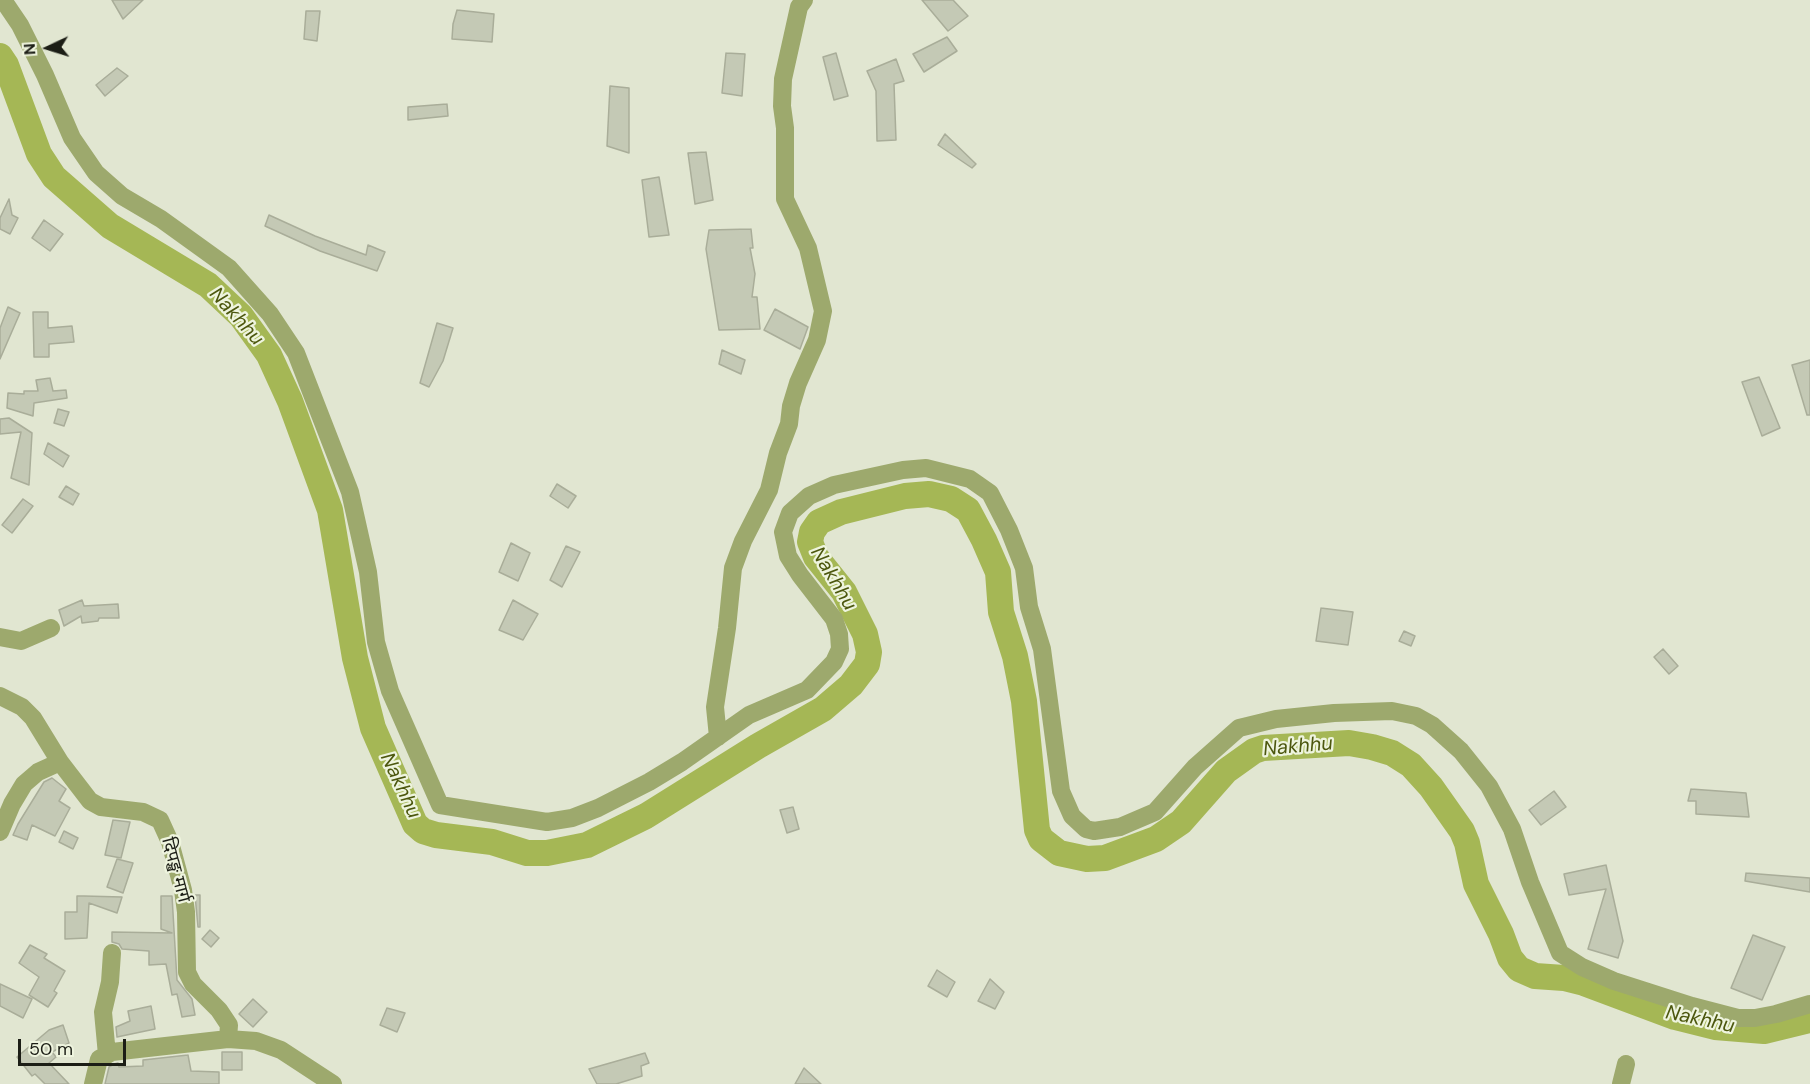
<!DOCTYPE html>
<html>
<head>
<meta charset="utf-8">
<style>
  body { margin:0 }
  #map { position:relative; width:1810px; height:1084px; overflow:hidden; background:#e1e6d1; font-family:"DM Sans",sans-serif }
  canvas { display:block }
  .north { position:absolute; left:18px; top:18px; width:60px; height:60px; -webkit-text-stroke:4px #eef4de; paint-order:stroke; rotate:266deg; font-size:16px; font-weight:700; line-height:24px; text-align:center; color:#1c1e16 }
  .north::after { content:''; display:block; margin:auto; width:21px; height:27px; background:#1c1e16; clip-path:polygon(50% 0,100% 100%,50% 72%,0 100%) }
  .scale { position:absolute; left:18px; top:1039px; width:108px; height:27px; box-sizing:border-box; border:3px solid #1c1e16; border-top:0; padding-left:8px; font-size:18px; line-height:21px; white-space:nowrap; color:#1c1e16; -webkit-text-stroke:4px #eef4de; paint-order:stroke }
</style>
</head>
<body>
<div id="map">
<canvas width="1810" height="1084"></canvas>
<div class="north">N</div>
<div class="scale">50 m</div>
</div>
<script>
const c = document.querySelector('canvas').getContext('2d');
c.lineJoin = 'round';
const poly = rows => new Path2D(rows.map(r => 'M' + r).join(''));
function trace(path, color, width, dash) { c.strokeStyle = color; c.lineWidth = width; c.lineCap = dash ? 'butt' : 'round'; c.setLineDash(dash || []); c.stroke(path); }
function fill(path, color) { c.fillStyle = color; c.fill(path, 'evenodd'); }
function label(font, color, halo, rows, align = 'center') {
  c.font = font + ' "DM Sans","Noto Sans Devanagari",sans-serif'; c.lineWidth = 4.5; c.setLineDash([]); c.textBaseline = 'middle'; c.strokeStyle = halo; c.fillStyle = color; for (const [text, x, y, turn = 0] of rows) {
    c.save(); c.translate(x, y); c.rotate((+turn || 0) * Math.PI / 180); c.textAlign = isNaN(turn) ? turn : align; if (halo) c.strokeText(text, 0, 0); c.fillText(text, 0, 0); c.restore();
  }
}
const river = poly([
  [0,56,6,65,39,154,54,177,110,226,208,285,241,316,269,355,290,401,330,510,355,658,373,728,415,824,423,831,436,835,492,842,527,853,547,853,587,845,646,816,758,746,823,709,851,685,867,664,869,652,865,634,844,592,816,557,810,542,812,532,819,522,841,512,905,496,929,494,951,499,968,510,984,540,998,572,1001,612,1015,656,1024,701,1037,830,1041,839,1059,853,1087,859,1105,858,1156,839,1181,822,1226,771,1254,751,1263,748,1349,743,1372,747,1392,753,1411,765,1431,787,1462,831,1467,843,1476,884,1501,934,1510,958,1519,969,1535,976,1564,978,1584,983,1675,1017,1715,1027,1764,1031,1810,1020]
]);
const building = poly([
  [112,0,143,0,123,19,112,0],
  [922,0,953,0,968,16,948,31,922,0],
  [457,10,494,14,492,42,452,39,453,24,457,10],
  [306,11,320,11,317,41,304,39,306,11],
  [947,37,957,51,924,72,913,54,947,37],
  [726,53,745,54,742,96,722,93,726,53],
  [836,53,848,96,834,100,823,57,836,53],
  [896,59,904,81,894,84,896,140,877,141,876,91,867,71,896,59],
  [117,68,128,76,105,96,96,85,117,68],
  [610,86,629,88,629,153,607,146,610,86],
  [447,104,448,116,408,120,408,107,447,104],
  [945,134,976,164,972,168,938,145,945,134],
  [706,152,713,200,695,204,688,153,706,152],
  [659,177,669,235,649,237,642,180,659,177],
  [9,199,12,215,18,218,10,234,0,229,0,218,9,199],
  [269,215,315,236,366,255,368,245,385,252,377,271,320,251,265,226,269,215],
  [44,220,63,234,50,251,32,238,44,220],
  [751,229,753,248,750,248,755,274,752,297,757,297,760,329,719,330,706,249,709,230,751,229],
  [8,307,20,313,0,359,0,328,8,307],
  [775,309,808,327,800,349,764,330,775,309],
  [33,312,48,312,48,328,72,326,74,342,49,344,49,357,34,357,33,312],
  [437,323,453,328,443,361,429,387,420,383,437,323],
  [722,350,745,360,741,374,719,364,722,350],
  [1810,360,1810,415,1807,415,1792,365,1810,360],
  [1759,377,1780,428,1762,436,1742,382,1759,377],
  [50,378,53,391,66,390,67,398,34,403,33,416,7,408,8,393,24,394,24,391,38,391,36,380,50,378],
  [58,409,69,412,64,426,54,423,58,409],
  [9,418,32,433,29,485,11,478,21,432,0,434,0,419,9,418],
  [48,443,69,456,63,467,44,454,48,443],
  [557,484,576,496,568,508,550,496,557,484],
  [66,486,79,494,73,505,59,497,66,486],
  [23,499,33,506,12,533,2,525,23,499],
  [511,543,530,553,518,581,499,572,511,543],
  [566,546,580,552,562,587,550,580,566,546],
  [82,600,84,606,118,604,119,618,99,618,98,621,82,623,81,616,64,626,59,610,82,600],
  [513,600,538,614,523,640,499,630,513,600],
  [1321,608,1353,612,1348,645,1316,641,1321,608],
  [1404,631,1415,636,1411,646,1399,641,1404,631],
  [1663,649,1678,666,1669,674,1654,657,1663,649],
  [52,778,66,789,59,801,70,808,55,836,32,825,27,840,13,835,18,824,44,782,52,778],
  [1691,789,1746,793,1749,817,1696,814,1696,801,1688,801,1691,789],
  [1554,791,1566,807,1541,825,1529,810,1554,791],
  [793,807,799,829,787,833,780,810,793,807],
  [113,820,130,822,121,858,105,855,113,820],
  [64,831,78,838,73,849,59,842,64,831],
  [117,859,133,863,123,893,107,887,117,859],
  [1606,865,1623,941,1618,958,1588,949,1606,889,1569,895,1564,874,1606,865],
  [1746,873,1810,878,1810,892,1745,881,1746,873],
  [195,895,200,895,200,927,198,927,195,895],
  [77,896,84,896,122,897,117,913,89,903,87,938,65,939,65,912,77,912,77,896],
  [161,896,172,896,177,980,192,999,195,1015,182,1017,177,994,172,995,166,964,149,965,149,951,122,949,119,944,112,942,112,932,172,933,161,929,161,896],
  [210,930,219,938,211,947,202,939,210,930],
  [1753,935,1785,947,1762,1000,1731,988,1753,935],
  [30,945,47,954,44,958,65,971,54,991,57,993,48,1007,29,995,39,977,19,963,30,945],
  [937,970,955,982,947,997,928,986,937,970],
  [990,979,1004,992,995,1009,978,1001,990,979],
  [0,984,32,999,23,1018,0,1006,0,984],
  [253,999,267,1012,253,1027,239,1014,253,999],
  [151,1006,155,1029,117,1037,116,1027,130,1021,128,1011,151,1006],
  [387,1008,405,1013,397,1032,380,1025,387,1008],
  [63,1025,69,1043,52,1052,56,1057,49,1063,69,1084,45,1084,35,1074,32,1076,17,1057,49,1030,63,1025],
  [222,1052,242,1052,242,1070,222,1070,222,1052],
  [645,1053,649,1063,641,1066,642,1076,616,1084,597,1084,589,1069,645,1053],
  [188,1055,191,1071,219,1072,219,1084,105,1084,109,1067,114,1064,118,1063,119,1067,143,1066,143,1060,188,1055],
  [804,1068,821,1084,795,1084,804,1068]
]);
const minor = poly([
  [3,0,20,25,45,75,72,138,96,173,122,196,161,219,229,268,270,314,296,353,350,492,368,572,376,642,390,691,440,805,547,822,572,818,598,808,649,782,682,762,749,715,807,690,834,662,840,649,839,634,834,619,800,575,788,556,783,532,790,513,809,496,834,485,903,470,926,468,970,479,990,493,1009,530,1024,568,1029,607,1042,649,1061,791,1072,816,1086,829,1094,831,1120,827,1155,812,1195,767,1239,728,1276,719,1334,713,1392,711,1416,716,1432,725,1461,751,1489,786,1512,829,1530,882,1560,953,1582,967,1614,981,1692,1006,1738,1018,1755,1018,1776,1014,1810,1004],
  [0,637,21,641,51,628],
  [0,696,22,707,33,718,60,762,90,801,101,807,143,812,160,820,170,842,183,890,186,912,187,972,193,984,219,1010,229,1025,228,1039,256,1041,281,1050,333,1084],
  [718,737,715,707,727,628,733,568,743,541,769,490,778,453,789,424,791,406,798,383,817,340,823,311,808,248,785,199,785,128,782,106,783,79,799,7,804,0],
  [0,832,12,804,24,784,38,772,60,762],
  [107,1055,103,1012,110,982,112,953],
  [93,1084,99,1059,112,1052,228,1039],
  [1621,1084,1626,1064]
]);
const streetNames = [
  ["दिपङ्ख मार्ग",175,870,75]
];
const waterNames = [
  ["Nakhhu",236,317,48],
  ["Nakhhu",833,579,59],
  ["Nakhhu",1298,747,-5],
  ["Nakhhu",400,786,65],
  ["Nakhhu",1700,1020,12]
];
trace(river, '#a5b755', 26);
fill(building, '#c4c9b5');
trace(building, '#a9ad99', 1.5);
trace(minor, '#9da96d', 18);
label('18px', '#1c1e16', '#eef4de', streetNames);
label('italic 20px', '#4c570e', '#eef4de', waterNames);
</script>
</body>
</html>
